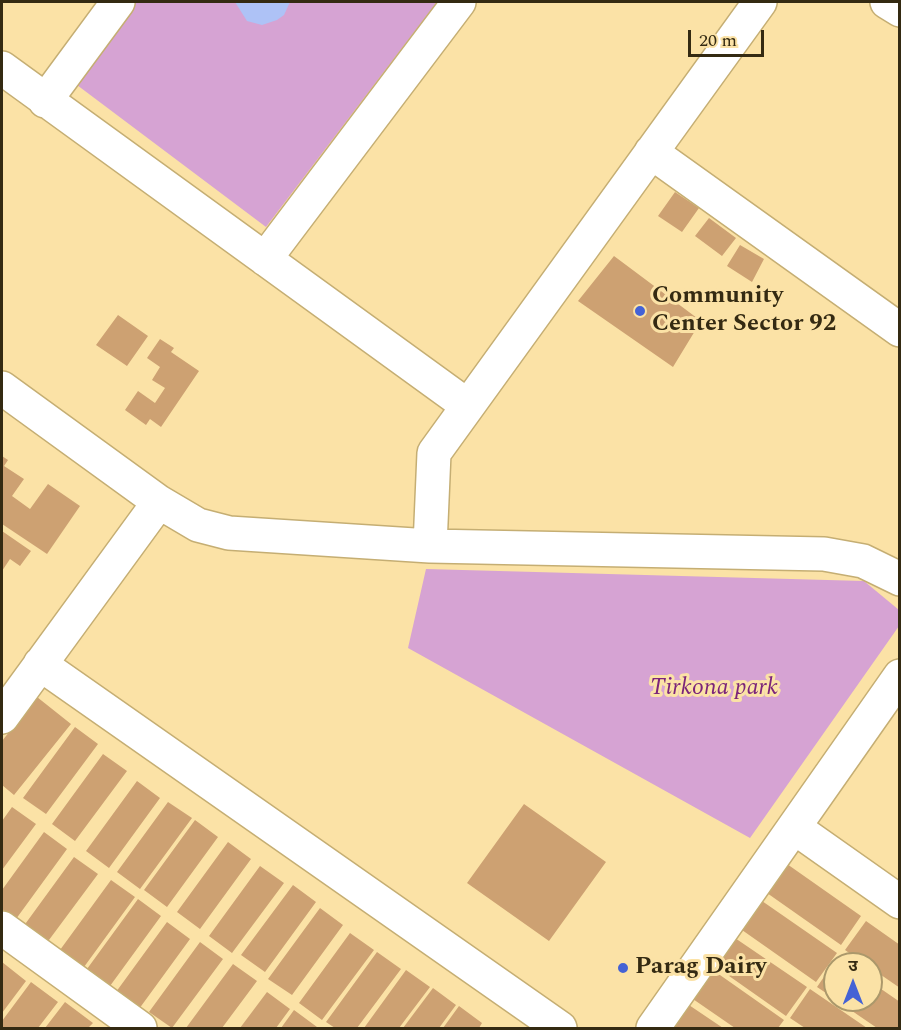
<!DOCTYPE html>
<html>
<head>
<meta charset="utf-8">
<style>
  body { margin:0 }
  #map { position:relative; width:901px; height:1030px; overflow:hidden; background:#fbe2a6; font-family:Spectral,"Noto Sans Devanagari",serif }
  canvas { display:block }
  .frame { position:absolute; inset:0; border:3px solid #342a12; pointer-events:none }
  .north { position:absolute; left:823px; top:952px; width:60px; height:60px; box-sizing:border-box; background:#fbe2a6; border:2px solid #ab986b; border-radius:50%; rotate:0deg; font-size:16px; font-weight:700; line-height:24px; text-align:center; color:#342a12 }
  .north::after { content:''; display:block; margin:auto; width:21px; height:27px; background:#4462d5; clip-path:polygon(50% 0,100% 100%,50% 72%,0 100%) }
  .scale { position:absolute; left:688px; top:30px; width:76px; height:27px; box-sizing:border-box; border:3px solid #342a12; border-top:0; padding-left:8px; font-size:18px; line-height:21px; white-space:nowrap; color:#342a12; -webkit-text-stroke:4px #fbe2a6; paint-order:stroke }
</style>
</head>
<body>
<div id="map">
<canvas width="901" height="1030"></canvas>
<div class="frame"></div>
<div class="north">उ</div>
<div class="scale">20 m</div>
</div>
<script>
const c = document.querySelector('canvas').getContext('2d');
c.lineJoin = 'round';
function fill(path, color) { c.fillStyle = color; c.fill(path, 'evenodd'); }
const poly = rows => new Path2D(rows.map(r => 'M' + r).join(''));
function trace(path, color, width, dash) { c.strokeStyle = color; c.lineWidth = width; c.lineCap = dash ? 'butt' : 'round'; c.setLineDash(dash || []); c.stroke(path); }
function label(font, color, halo, rows, align = 'center') {
  c.font = font + ' Spectral,serif'; c.lineWidth = 6; c.setLineDash([]); c.textBaseline = 'middle'; c.strokeStyle = halo; c.fillStyle = color; for (const [text, x, y, turn = 0] of rows) {
    c.save(); c.translate(x, y); c.rotate((+turn || 0) * Math.PI / 180); c.textAlign = isNaN(turn) ? turn : align; if (halo) c.strokeText(text, 0, 0); c.fillText(text, 0, 0); c.restore();
  }
}
const green = poly([
  [134,2,437,2,266,227,73,82],
  [426,569,864,581,899,610,899,626,750,838,408,648]
]);
const water = poly([
  [235,2,290,2,284,15,277,20,262,25,247,21]
]);
const building = poly([
  [675,192,699,208,682,232,658,216],
  [709,218,736,238,722,256,695,236],
  [740,245,764,259,752,282,727,266],
  [614,256,701,321,673,367,578,301],
  [118,315,148,336,127,366,96,345],
  [160,339,174,348,171,352,199,371,161,427,150,419,146,425,125,410,138,391,155,403,165,388,152,380,160,367,147,358],
  [2,456,8,460,4,466,24,479,12,496,30,509,48,484,80,506,47,554,2,524],
  [2,531,31,551,20,566,10,559,2,571],
  [37,697,71,724,14,795,2,785,2,741],
  [75,727,98,744,46,814,23,798],
  [103,754,127,771,75,841,52,824],
  [137,781,160,798,109,868,86,851],
  [168,802,192,818,140,889,117,872],
  [524,804,606,862,549,941,467,883],
  [12,807,36,824,2,870,2,821],
  [195,820,218,837,167,907,144,890],
  [44,832,67,849,16,919,2,909,2,890],
  [228,842,251,859,200,929,177,912],
  [74,857,98,874,46,944,23,927],
  [787,864,861,916,841,945,767,893],
  [260,866,284,883,232,953,209,936],
  [111,880,135,897,84,967,60,950],
  [293,885,316,902,265,972,241,955],
  [138,899,161,916,110,986,87,969],
  [762,901,837,953,816,982,742,930],
  [320,908,343,925,292,995,268,979],
  [866,921,900,945,900,988,871,968,871,964,865,964,845,950],
  [167,922,190,939,139,1009,116,992],
  [350,933,374,950,322,1020,299,1003],
  [732,936,807,987,786,1016,712,964],
  [200,942,223,959,172,1028,149,1012],
  [377,952,401,969,357,1028,335,1028,326,1022],
  [837,958,846,964,835,964,835,999,817,987],
  [2,962,26,981,2,1013],
  [233,964,257,981,222,1028,186,1028],
  [710,968,784,1020,778,1028,735,1028,690,997],
  [406,970,430,987,399,1028,364,1028],
  [31,982,58,1002,38,1028,2,1028,2,1021],
  [871,982,900,1002,898,1028,877,1028,836,1000,871,1000],
  [433,988,456,1005,439,1028,403,1028],
  [810,989,867,1028,805,1028,790,1018],
  [267,992,290,1009,276,1028,240,1028],
  [683,1001,723,1028,664,1028],
  [65,1002,93,1023,88,1028,45,1028],
  [459,1006,482,1023,479,1028,443,1028],
  [294,1010,317,1027,316,1028,281,1028]
]);
const minor = poly([
  [887,2,900,10],
  [2,68,468,406],
  [45,101,118,2],
  [651,152,900,330],
  [265,259,459,2],
  [2,388,159,502,198,525,229,533,430,546,824,554,863,561,900,579],
  [430,546,434,453,760,2],
  [40,664,560,1028],
  [2,717,159,502],
  [795,828,900,902],
  [2,928,140,1028],
  [653,1028,900,676]
]);
const markers = [
  [640,311,6,"#4462d5"],
  [623,968,6,"#4462d5"]
];
const poiNames = [
  ["Community",652,297],
  ["Center Sector 92",652,325],
  ["Parag Dairy",635,968]
];
const parkNames = [
  ["Tirkona park",714,689]
];
fill(green, '#d6a3d3');
fill(water, '#aec2f6');
fill(building, '#cda172');
trace(minor, '#c5ae73', 36);
trace(minor, '#fff', 33);
for (const [x, y, r, color] of markers) { const dot = new Path2D(); dot.arc(x, y, r, 0, 2 * Math.PI); c.fillStyle = color; c.fill(dot); trace(dot, '#fbe2a6', 2); }
label('bold 24px', '#342a12', '#fbe2a6', poiNames, 'left');
label('italic 24px', '#7b247a', '#fbe2a6', parkNames);
</script>
</body>
</html>
